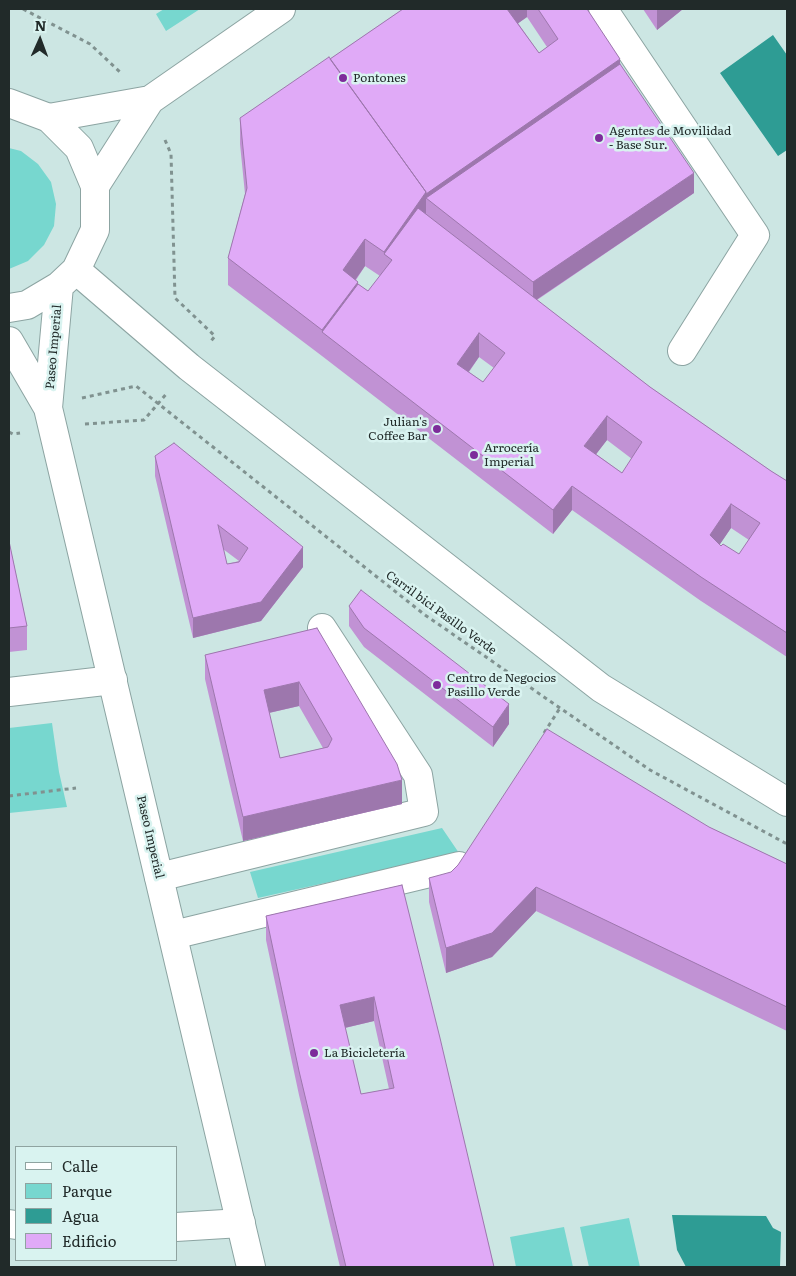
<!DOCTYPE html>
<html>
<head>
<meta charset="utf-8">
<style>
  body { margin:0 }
  #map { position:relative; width:796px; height:1276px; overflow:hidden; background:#cce6e3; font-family:Literata,serif }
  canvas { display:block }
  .frame { position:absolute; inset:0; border:10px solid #212a29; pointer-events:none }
  .legend { position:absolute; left:15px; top:1146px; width:162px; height:115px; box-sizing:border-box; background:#d9f3f0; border:1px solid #8fa3a0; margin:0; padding:6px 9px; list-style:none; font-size:15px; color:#212a29 }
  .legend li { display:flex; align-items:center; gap:10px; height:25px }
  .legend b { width:25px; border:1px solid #8fa3a0 }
  .north { position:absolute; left:15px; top:15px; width:50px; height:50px; -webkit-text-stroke:4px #d9f3f0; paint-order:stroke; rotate:2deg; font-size:14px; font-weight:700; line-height:20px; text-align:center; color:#212a29 }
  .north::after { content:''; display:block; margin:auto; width:18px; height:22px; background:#212a29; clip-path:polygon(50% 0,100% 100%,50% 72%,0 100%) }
</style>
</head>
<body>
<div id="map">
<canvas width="796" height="1276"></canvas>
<div class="frame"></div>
<ul class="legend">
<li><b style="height:6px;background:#fff"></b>Calle</li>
<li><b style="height:14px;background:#77d7cf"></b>Parque</li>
<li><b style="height:14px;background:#2e9c94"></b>Agua</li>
<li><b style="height:14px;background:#e0aaf7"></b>Edificio</li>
</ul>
<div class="north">N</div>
</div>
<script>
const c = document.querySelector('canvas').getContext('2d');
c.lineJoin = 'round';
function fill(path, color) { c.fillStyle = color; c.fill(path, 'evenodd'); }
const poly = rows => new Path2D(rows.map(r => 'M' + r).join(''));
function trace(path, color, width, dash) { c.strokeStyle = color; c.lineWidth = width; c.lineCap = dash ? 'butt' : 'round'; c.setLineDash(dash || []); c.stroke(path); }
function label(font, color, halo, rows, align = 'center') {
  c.font = font + ' Literata,serif'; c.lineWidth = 5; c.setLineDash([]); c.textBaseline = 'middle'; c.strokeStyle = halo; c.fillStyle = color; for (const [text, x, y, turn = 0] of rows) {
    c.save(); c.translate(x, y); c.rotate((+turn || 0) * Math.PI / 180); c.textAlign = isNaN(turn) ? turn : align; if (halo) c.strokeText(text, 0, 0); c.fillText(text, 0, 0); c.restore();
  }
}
const green = poly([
  [164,9,200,9,166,31,156,14],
  [9,148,21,151,38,164,51,182,56,204,54,226,44,245,28,261,9,269],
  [52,723,59,772,67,807,9,813,9,728],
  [442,828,459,853,258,898,250,872],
  [629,1218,640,1267,589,1267,580,1227],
  [564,1227,573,1267,516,1267,510,1237]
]);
const water = poly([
  [773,35,787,55,787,150,778,156,720,73],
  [672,1215,766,1216,773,1228,781,1232,780,1267,686,1267,677,1250]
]);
const path = poly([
  [23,9,90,44,120,72],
  [165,140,171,154,175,298,215,336,211,341],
  [82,398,136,386,425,615,650,770,787,844],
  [85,424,144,420,168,392],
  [9,432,13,434,20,433],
  [544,733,560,708],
  [9,796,76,788]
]);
const minor = poly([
  [603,9,755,235,682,351],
  [49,118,150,100],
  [95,186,150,100,281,9],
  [76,270,189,367,601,688,787,802],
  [9,692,113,680],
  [159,877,424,812,418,775,322,628],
  [173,935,459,866],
  [9,1224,16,1225],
  [176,1227,241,1223]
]);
const major = poly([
  [9,103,49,118,79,148,95,186,95,230,76,270,59,286,27,305,9,308],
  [59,286,48,408,251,1267],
  [9,341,48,408]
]);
const wall = poly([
  [403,9,587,9,620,64,694,193,537,300,650,387,771,471,787,481,787,657,701,601,572,510,553,534,322,356,228,285,228,258,245,194,240,144,240,118,330,59],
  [527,17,547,47,539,53,518,23],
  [365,266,380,276,368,291,358,284,356,280],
  [479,357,494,368,483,382,469,372],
  [607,440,632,459,622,473,596,454],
  [731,528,749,540,739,554,719,545],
  [643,9,683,9,657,30],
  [155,456,303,567,261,621,193,638,155,476],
  [223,549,239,561,227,564],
  [9,541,27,626,27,650,9,652],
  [349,606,509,724,493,747,364,647,349,626],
  [317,628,402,804,243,841,205,679,205,655],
  [299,706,323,748,280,758,269,713],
  [709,827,787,864,787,1031,536,911,492,957,446,973,429,902,429,878],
  [402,885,494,1267,340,1267,299,1095,266,940,266,916],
  [374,1021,389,1089,361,1094,345,1028]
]);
const shadedWall = poly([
  [506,9,527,9,527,17,506,32],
  [657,9,683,9,657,30],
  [620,59,620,84,426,198,426,218,392,260,384,254,384,252,426,192],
  [694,173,694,193,533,302,533,282],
  [365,239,365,266,343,297,343,270],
  [358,282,358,308,322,332,322,356,322,330],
  [479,333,479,357,457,388,457,364],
  [607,416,607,440,584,470,584,446],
  [572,486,572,510,553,534,553,510],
  [731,504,731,528,710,559,710,535],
  [303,547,303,567,261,621,193,638,193,618],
  [299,682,299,706,264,714,264,690],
  [509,704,509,724,493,747,493,727],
  [402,780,402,804,243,841,243,817],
  [536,887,536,911,492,957,446,973,446,948],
  [374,997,374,1021,340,1029,340,1005]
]);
const building = poly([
  [403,9,507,9,539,53,558,39,538,9,587,9,620,59,426,194,426,192,330,59,403,9],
  [329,57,426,192,384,252,365,239,343,270,358,282,322,330,228,258,247,188,240,118,329,57],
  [620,64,694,173,533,282,426,198,620,64],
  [418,208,650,387,771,471,787,481,787,633,701,577,572,486,553,510,322,332,358,284,368,291,392,260,384,254,418,208],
  [479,333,505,353,483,382,457,364,479,333],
  [607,416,642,442,622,473,584,446,607,416],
  [731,504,760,523,739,554,723,544,721,546,710,535,731,504],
  [174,443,303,547,261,602,193,618,155,456,174,443],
  [218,525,248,548,239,562,227,564,218,525],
  [9,541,27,626,9,628,9,541],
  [361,590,509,704,493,727,364,628,349,606,361,590],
  [317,628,397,764,402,780,243,817,205,655,317,628],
  [299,682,332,739,328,747,280,758,264,690,299,682],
  [547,729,709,827,787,864,787,1007,536,887,492,933,446,948,429,878,451,872,458,865,547,729],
  [402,885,440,1038,494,1267,346,1267,299,1071,266,916,402,885],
  [374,997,394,1088,361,1094,340,1005,374,997]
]);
const markers = [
  [343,78,5,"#7d2c9b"],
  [599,138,5,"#7d2c9b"],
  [437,429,5,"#7d2c9b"],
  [474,455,5,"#7d2c9b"],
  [437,685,5,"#7d2c9b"],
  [314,1053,5,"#7d2c9b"]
];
const poiNames = [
  ["Pontones",353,78],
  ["Agentes de Movilidad",609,131],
  ["- Base Sur.",609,145],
  ["Julian's",427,422,"right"],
  ["Coffee Bar",427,436,"right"],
  ["Arrocería",484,448],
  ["Imperial",484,462],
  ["Centro de Negocios",447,678],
  ["Pasillo Verde",447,692],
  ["La Bicicletería",324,1053]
];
const streetNames = [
  ["Paseo Imperial",54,347,-85],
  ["Carril bici Pasillo Verde",441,613,36],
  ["Paseo Imperial",150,837,77]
];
fill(green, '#77d7cf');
fill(water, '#2e9c94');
trace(minor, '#8ca4a2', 30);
trace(major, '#8ca4a2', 30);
trace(path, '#809290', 3, [4, 4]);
trace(minor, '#fff', 28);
trace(major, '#fff', 28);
fill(wall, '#c192d4');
fill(shadedWall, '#9d77ad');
fill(building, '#e0aaf7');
trace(building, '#9d77ad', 1);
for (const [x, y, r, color] of markers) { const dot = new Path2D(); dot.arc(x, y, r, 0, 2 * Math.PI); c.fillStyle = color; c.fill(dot); trace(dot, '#d9f3f0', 2); }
label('12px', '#212a29', '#d9f3f0', poiNames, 'left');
label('12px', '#212a29', '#d9f3f0', streetNames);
</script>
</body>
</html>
